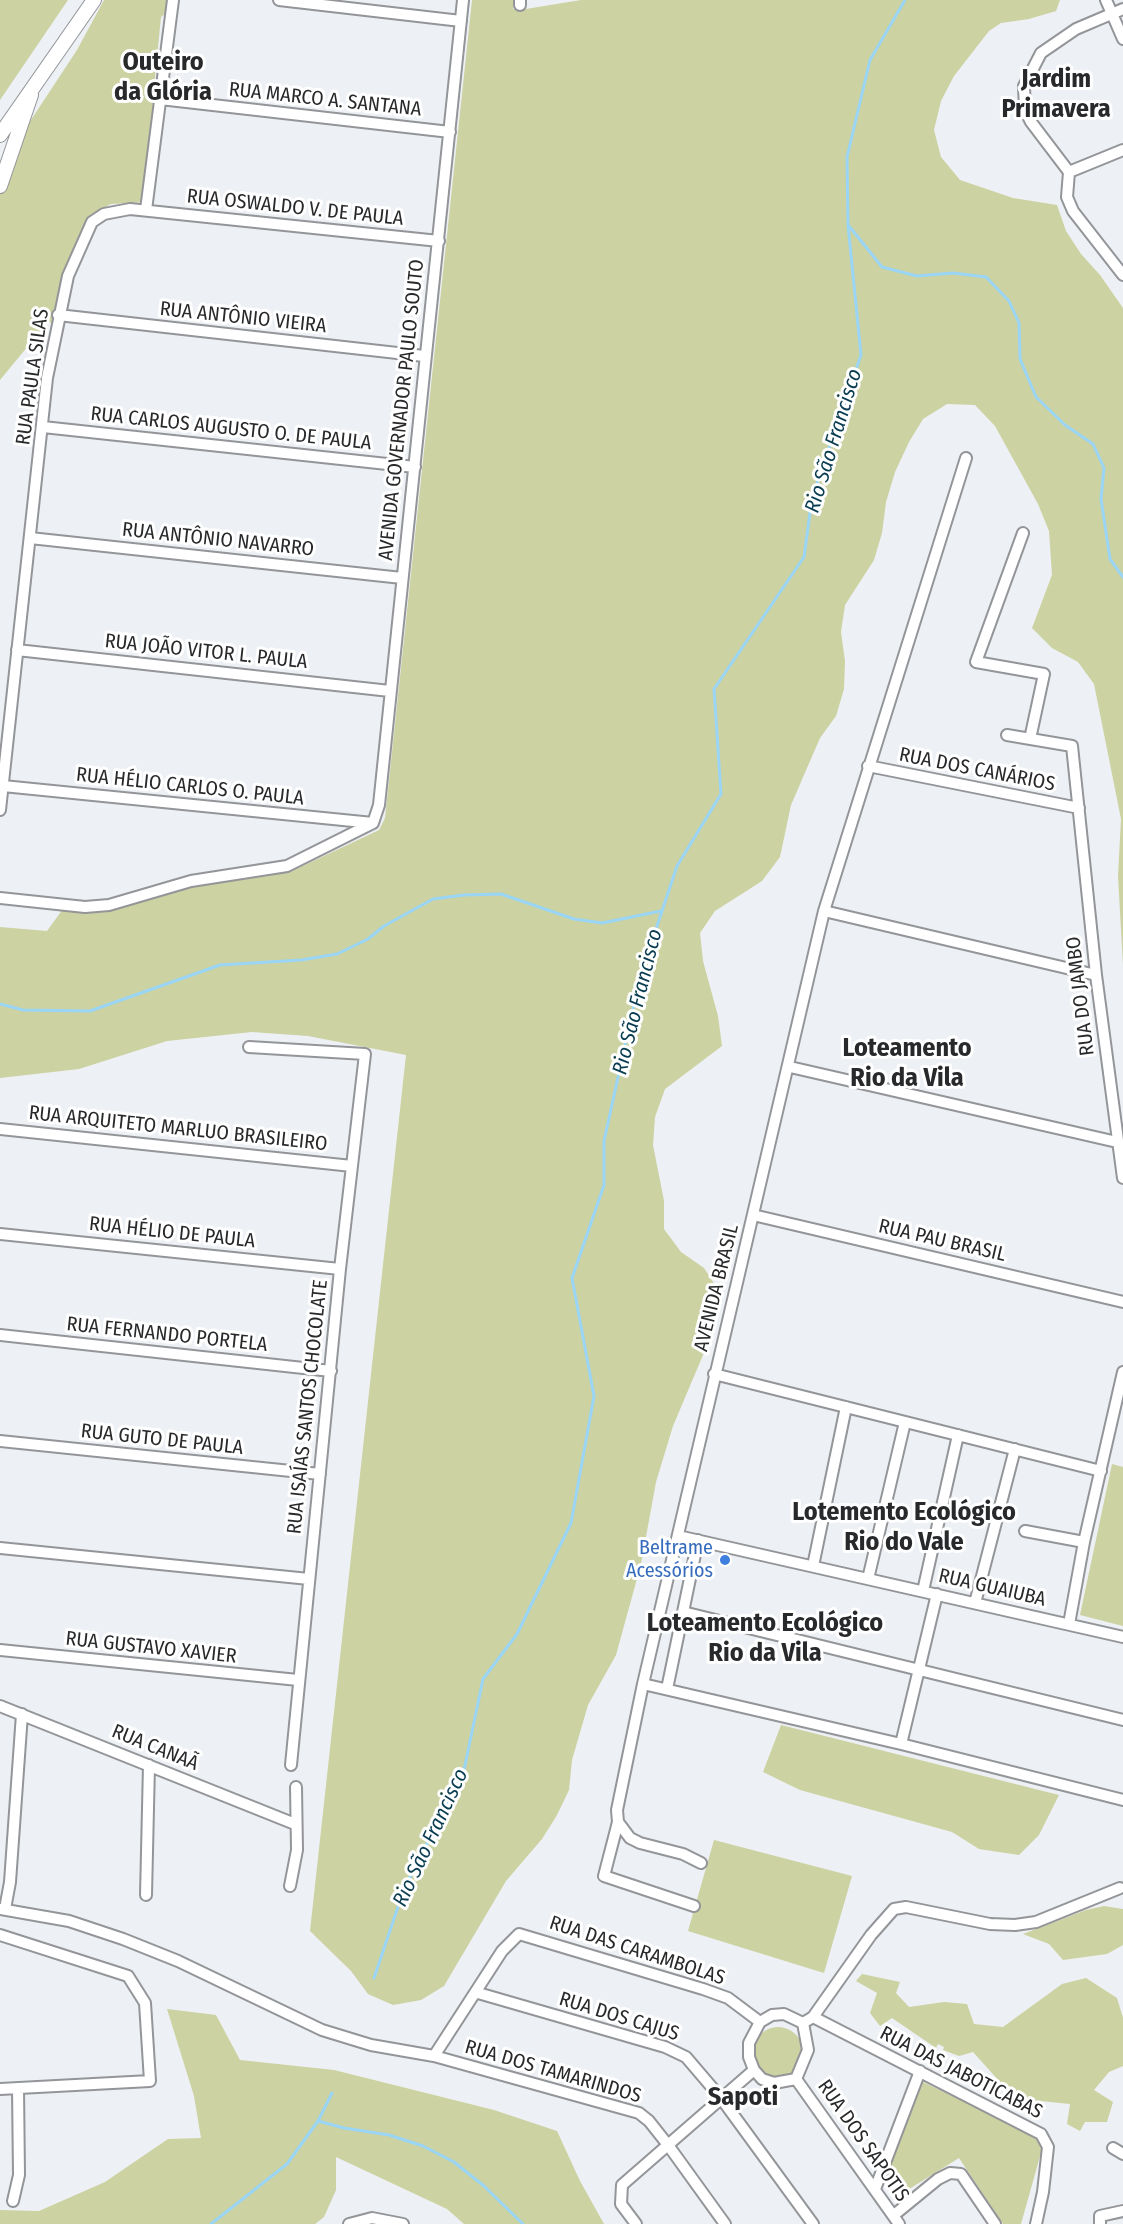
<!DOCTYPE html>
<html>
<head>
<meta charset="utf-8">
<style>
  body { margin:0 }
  canvas { display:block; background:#edf0f4 }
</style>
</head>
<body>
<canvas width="1123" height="2224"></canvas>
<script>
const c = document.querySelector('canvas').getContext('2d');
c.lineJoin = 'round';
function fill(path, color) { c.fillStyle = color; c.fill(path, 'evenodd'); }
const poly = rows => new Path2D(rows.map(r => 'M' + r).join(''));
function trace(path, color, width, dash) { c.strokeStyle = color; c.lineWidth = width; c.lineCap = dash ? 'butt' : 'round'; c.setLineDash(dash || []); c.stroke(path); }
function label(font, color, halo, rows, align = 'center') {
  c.font = font + ' "Fira Sans Condensed",sans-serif'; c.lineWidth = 6; c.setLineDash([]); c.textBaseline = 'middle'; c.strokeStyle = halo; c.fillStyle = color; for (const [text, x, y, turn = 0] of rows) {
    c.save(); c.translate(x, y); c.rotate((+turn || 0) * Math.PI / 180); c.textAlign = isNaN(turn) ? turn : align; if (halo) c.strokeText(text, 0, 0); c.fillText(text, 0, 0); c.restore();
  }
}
const green = poly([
  [0,0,68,0,0,100],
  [104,0,167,0,166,13,161,17,154,87,157,94,144,202,111,204,90,215,63,276,53,322,47,323,0,380,0,167,77,50],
  [472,0,514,0,513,9,526,9,581,0,1060,0,1056,11,1029,19,1001,23,989,31,954,76,941,101,934,130,941,157,960,180,1013,198,1057,205,1066,231,1081,254,1100,275,1123,308,1123,965,1118,876,1121,819,1094,684,1078,662,1052,648,1032,628,1052,575,1049,531,1038,504,995,426,975,405,947,404,923,419,909,442,895,472,886,502,882,533,874,560,845,605,841,632,845,661,844,689,836,716,820,738,791,805,780,857,762,881,715,911,700,933,703,961,718,1016,722,1046,665,1089,655,1117,653,1145,664,1201,664,1229,681,1252,704,1268,719,1291,706,1348,673,1426,656,1482,641,1564,616,1655,588,1705,572,1760,569,1790,557,1815,542,1839,506,1881,444,1986,421,2000,393,2005,368,1994,351,1971,310,1931,406,1055,308,1036,252,1032,167,1041,79,1069,0,1078,0,927,47,931,63,909,107,911,190,887,290,872,379,830,385,818],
  [1112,1464,1123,1467,1123,1626,1080,1615],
  [781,1725,1059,1795,1039,1835,1019,1855,979,1849,952,1832,800,1790,763,1772],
  [714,1840,852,1876,824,1973,688,1931],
  [1104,1906,1123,1909,1123,1945,1107,1954,1063,1960,1049,1944,1023,1934,1086,1910],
  [862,1974,900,1982,896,1993,909,2007,944,2002,967,2004,974,2024,1003,2027,1062,1984,1086,1978,1117,1998,1123,2018,1123,2066,1109,2072,1094,2090,1113,2102,1107,2122,1085,2122,1080,2131,1067,2124,1070,2104,1021,2099,1009,2092,973,2052,959,2056,943,2050,944,2047,938,2044,936,2048,892,2018,880,2026,870,2013,877,1993,856,1981],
  [167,2009,216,2015,240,2060,334,2070,494,2110,557,2131,580,2181,604,2224,464,2224,447,2209,336,2157,336,2190,324,2217,315,2224,0,2224,0,2210,39,2211,105,2182,168,2139,201,2138,194,2096],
  '753 2052a25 25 0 1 1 50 0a25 25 0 1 1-50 0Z',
  [921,2081,1036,2136,1042,2149,1021,2224,1003,2224,959,2158,906,2191,887,2174]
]);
const stream = poly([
  [849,226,882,267,917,276,953,273,986,277,1009,301,1019,323,1020,359,1036,397,1065,425,1093,444,1104,468,1101,499,1110,559,1123,577],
  [0,1004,23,1010,90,1011,220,965,301,960,337,954,368,939,384,926,433,899,464,895,501,894,574,919,602,923,661,911],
  [374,1978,404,1889,464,1770,483,1679,517,1634,571,1523,594,1396,572,1278,604,1185,604,1141,640,977,677,866,721,794,714,689,804,557,812,498,861,355,848,225,847,157,870,60,905,0],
  [318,2121,344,2128,389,2135,423,2146,454,2162,484,2186,523,2224],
  [211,2224,287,2164,318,2121,332,2093]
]);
const minor = poly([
  [279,0,461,21],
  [1106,0,1123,39],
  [520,5,520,0],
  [160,99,450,132],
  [1069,172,1031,122,1025,110,1024,86,1041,53,1076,29,1123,9],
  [1069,172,1067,197,1073,211,1123,275],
  [1069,172,1123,150],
  [146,210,173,0],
  [58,315,424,356],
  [43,427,415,467],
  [1023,533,976,662,1044,674,1030,739],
  [30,538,402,578],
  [17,650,390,691],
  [1007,735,1072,746,1096,975,1123,1178],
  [868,766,1079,808],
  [3,786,373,823],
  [0,810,47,378,68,276,92,222,104,214,130,209,439,241],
  [373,823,379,805,463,0],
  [0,898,85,907,109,905,191,881,287,866,373,823],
  [824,911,1096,975],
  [249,1047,365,1054,340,1269,291,1765],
  [790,1067,1117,1142],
  [0,1129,352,1166],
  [753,1215,1123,1302],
  [0,1234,340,1269],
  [0,1335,331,1371],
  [714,1374,1101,1471],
  [0,1441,320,1474],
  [1025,1531,1084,1542],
  [678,1536,1123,1637],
  [0,1548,309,1579],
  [813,1566,846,1407],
  [868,1579,905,1422],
  [923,1591,958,1435],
  [975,1603,1015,1449],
  [683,1612,1123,1720],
  [1069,1624,1084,1542,1123,1372],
  [0,1650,298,1680],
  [643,1684,901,1744,1123,1800],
  [667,1689,698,1540],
  [0,1706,295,1824],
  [901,1744,937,1594],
  [618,1822,630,1838,640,1843,683,1854,701,1863],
  [290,1886,297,1850,296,1787],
  [146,1895,149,1765],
  [694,1906,604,1876,618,1822,617,1810,643,1684,824,911,966,458],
  [0,1909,69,1921,123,1939,178,1961,322,2030,371,2045,434,2056,639,2113,649,2121,668,2145,725,2224],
  [5,1909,10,1882,22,1714],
  [0,1935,128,1976,145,2003,150,2081,0,2089],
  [478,1993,665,2047,686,2057,721,2098,813,2224],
  [784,2014,803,2023,808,2050,796,2079,774,2083,762,2079,754,2070,749,2057,749,2043,760,2022,772,2015,784,2014],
  [813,2017,1041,2134,1048,2147,1043,2192,1036,2224],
  [803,2023,813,2017,871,1935,894,1909,906,1907,990,1924,1015,1925,1036,1922,1120,1888],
  [434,2056,502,1951,519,1934,703,1989,728,1998,760,2022],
  [796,2079,899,2224],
  [1113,2148,1123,2154],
  [875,2189,920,2071],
  [13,2201,19,2175,18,2088],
  [894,2215,938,2179,950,2173,961,2174,995,2224],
  [349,2224,372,2218,403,2224],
  [636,2224,621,2204,622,2185,754,2070],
  [1100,2224,1100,2216,1123,2211]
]);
const tertiary = poly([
  [0,135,94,0],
  [0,186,31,95]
]);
const markers = [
  [725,1560,6,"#3f7fe0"]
];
const streetNames = [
  ["RUA MARCO A. SANTANA",325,100,6],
  ["RUA OSWALDO V. DE PAULA",295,208,6],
  ["RUA ANTÔNIO VIEIRA",243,318,6],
  ["RUA PAULA SILAS",33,377,-82],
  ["AVENIDA GOVERNADOR PAULO SOUTO",402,410,-84],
  ["RUA CARLOS AUGUSTO O. DE PAULA",231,429,6],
  ["RUA ANTÔNIO NAVARRO",218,540,6],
  ["RUA JOÃO VITOR L. PAULA",206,652,6],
  ["RUA DOS CANÁRIOS",977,770,11],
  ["RUA HÉLIO CARLOS O. PAULA",190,787,6],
  ["RUA DO JAMBO",1081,996,-97],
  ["RUA ARQUITETO MARLUO BRASILEIRO",178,1129,6],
  ["RUA HÉLIO DE PAULA",172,1233,6],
  ["RUA PAU BRASIL",942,1241,13],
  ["AVENIDA BRASIL",717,1288,-76],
  ["RUA FERNANDO PORTELA",167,1335,6],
  ["RUA ISAÍAS SANTOS CHOCOLATE",308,1407,-84],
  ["RUA GUTO DE PAULA",162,1440,6],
  ["RUA GUAIUBA",992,1588,13],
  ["RUA GUSTAVO XAVIER",151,1648,6],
  ["RUA CANAÃ",155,1748,22],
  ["RUA DAS CARAMBOLAS",637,1951,18],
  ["RUA DOS CAJUS",619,2017,17],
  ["RUA DOS TAMARINDOS",553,2072,16],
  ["RUA DAS JABOTICABAS",961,2073,27],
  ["RUA DOS SAPOTIS",863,2141,55]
];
const shopNames = [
  ["Beltrame",713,1548],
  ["Acessórios",713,1571]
];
const waterNames = [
  ["Rio São Francisco",834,441,-73],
  ["Rio São Francisco",638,1002,-76],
  ["Rio São Francisco",431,1838,-65]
];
const districtNames = [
  ["Outeiro",163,63],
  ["da Glória",163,93],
  ["Jardim",1056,80],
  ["Primavera",1056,110],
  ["Loteamento",907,1049],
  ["Rio da Vila",907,1079],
  ["Lotemento Ecológico",904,1513],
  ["Rio do Vale",904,1543],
  ["Loteamento Ecológico",765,1624],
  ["Rio da Vila",765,1654],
  ["Sapoti",743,2098]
];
fill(green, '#ccd2a1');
trace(stream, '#9ad5f5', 3);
trace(minor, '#939599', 14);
trace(tertiary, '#939599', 16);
trace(minor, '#fff', 10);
trace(tertiary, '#fff', 14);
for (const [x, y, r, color] of markers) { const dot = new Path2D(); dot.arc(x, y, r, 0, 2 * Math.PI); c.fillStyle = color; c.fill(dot); trace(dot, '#fff', 2); }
label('20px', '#28292b', '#fff', streetNames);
label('20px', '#366cbe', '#fff', shopNames, 'right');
label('italic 21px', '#093c51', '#fff', waterNames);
label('bold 26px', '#28292b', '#fff', districtNames);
</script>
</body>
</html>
